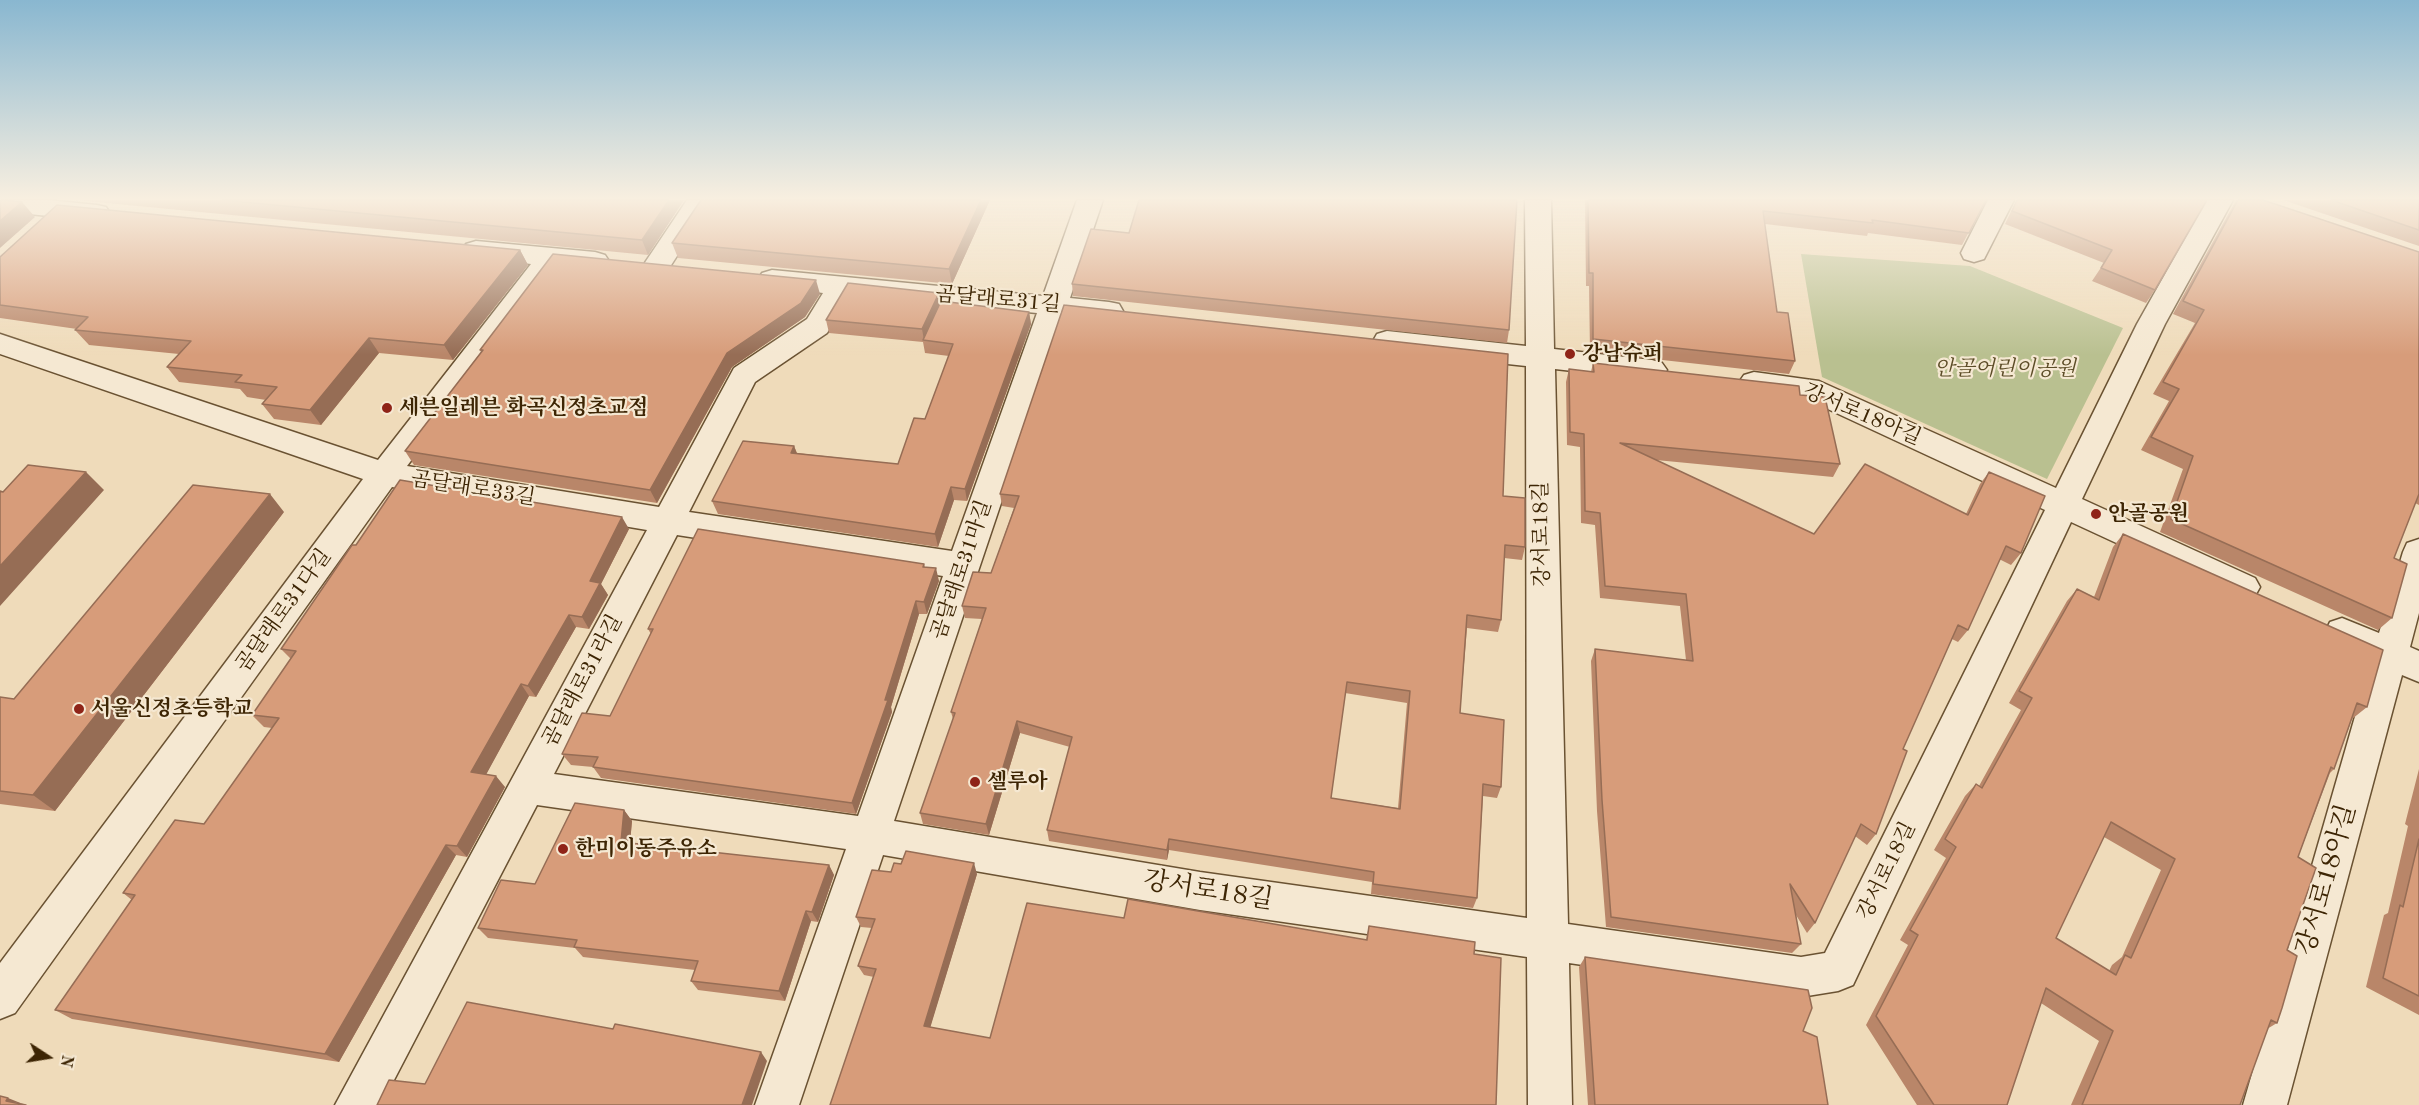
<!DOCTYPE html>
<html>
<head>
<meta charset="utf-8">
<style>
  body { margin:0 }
  #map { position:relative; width:2419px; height:1105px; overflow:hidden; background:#efdbba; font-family:"Old Standard TT",serif }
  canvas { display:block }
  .north { position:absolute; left:18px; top:1027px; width:60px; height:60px; -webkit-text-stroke:4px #f5e8d2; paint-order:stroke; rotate:102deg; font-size:16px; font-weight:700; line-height:24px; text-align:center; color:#3d2504 }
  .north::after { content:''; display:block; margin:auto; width:21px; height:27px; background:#3d2504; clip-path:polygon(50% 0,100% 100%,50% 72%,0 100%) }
</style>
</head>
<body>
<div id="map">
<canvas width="2419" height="1105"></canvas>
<div class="north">N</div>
</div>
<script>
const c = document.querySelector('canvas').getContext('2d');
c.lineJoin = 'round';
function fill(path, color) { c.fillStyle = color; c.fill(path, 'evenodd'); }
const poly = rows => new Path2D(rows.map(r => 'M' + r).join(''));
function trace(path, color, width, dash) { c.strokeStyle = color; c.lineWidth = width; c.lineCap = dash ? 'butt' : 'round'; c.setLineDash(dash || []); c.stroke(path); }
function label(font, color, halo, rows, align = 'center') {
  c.font = font + ' "Old Standard TT","Noto Serif KR",serif'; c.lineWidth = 4.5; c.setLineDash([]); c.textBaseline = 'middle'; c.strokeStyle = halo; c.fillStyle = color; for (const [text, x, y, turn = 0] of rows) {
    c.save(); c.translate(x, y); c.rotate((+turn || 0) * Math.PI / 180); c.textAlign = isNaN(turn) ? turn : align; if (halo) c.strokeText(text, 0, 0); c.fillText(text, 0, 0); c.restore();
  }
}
const green = poly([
  [1801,254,1970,266,2123,328,2047,479,1822,377]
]);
const minor = poly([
  [0,200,48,200,97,205,106,207,110,213,106,219,97,221,0,211,0,200],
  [687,200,713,200,666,273,656,276,646,273,642,267,687,200],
  [1077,200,1103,200,1070,298,1109,302,1119,304,1123,311,1119,318,1109,320,1064,316,894,821,1200,872,1527,918,1526,366,1387,351,1377,348,1373,341,1377,334,1387,331,1526,346,1525,200,1551,200,1554,349,1652,360,1662,363,1667,370,1662,377,1652,380,1555,369,1568,924,1801,957,1825,953,2045,510,1804,398,1744,389,1739,382,1744,375,1754,372,1819,381,2056,488,2137,324,2207,200,2233,200,2165,324,2082,499,2255,578,2260,587,2255,596,2243,600,2231,596,2071,522,1853,985,1838,991,1801,997,1569,963,1572,1105,1528,1105,1527,957,1200,910,883,855,799,1105,755,1105,846,849,537,805,381,1105,335,1105,647,530,392,487,15,1013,0,1019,0,963,363,479,0,354,0,334,378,460,531,264,466,256,463,250,466,244,476,241,595,252,605,255,609,261,605,267,595,270,558,266,407,466,659,507,734,368,807,319,823,293,762,285,758,279,762,273,772,270,1043,296,1077,200],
  [850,295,1037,313,952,551,689,512,755,382,827,333,850,295],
  [677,535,943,576,858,816,554,774,677,535],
  [1988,200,2014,200,1984,259,1974,262,1964,259,1961,253,1988,200],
  [2419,539,2419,613,2410,647,2419,651,2419,682,2402,675,2287,1105,2243,1105,2371,661,2330,642,2325,632,2330,622,2342,618,2379,633,2403,552,2407,543,2419,539]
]);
const wall = poly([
  [75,200,684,200,648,255],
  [990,200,952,284,678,258,672,243],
  [1585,200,1986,200,1962,245,1868,233,1867,236,1765,224,1777,312,1795,361,1789,374,1590,352,1589,286,1586,286],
  [2015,200,2207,200,2155,290,2146,303,2092,281,2104,263,2005,224,2016,201],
  [2236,200,2263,200,2419,252,2419,505,2415,503,2394,558,2392,618,2378,630,2160,532,2183,469,2141,450,2169,401,2153,394,2195,323,2173,314],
  [2283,200,2419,200,2419,246],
  [1129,233,1509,330,1507,343,1073,296,1072,284],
  [520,250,528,265,453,360,379,353,321,425,274,419,262,404,266,400,247,397,240,389,179,382,167,367,179,354,89,345,75,330,77,329,0,318,0,257],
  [939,293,941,301,1029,312,1031,324,967,501,954,500,938,547,718,514,712,501,794,446,797,453,898,464,925,419,949,356,925,353,923,342,829,333,826,320],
  [820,294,805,317,732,367,657,503,414,465,405,451,481,352,480,350],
  [1593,363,1800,395,1840,464,1833,477,1656,460,1814,534,1966,514,1980,484,1989,472,2021,553,2011,565,1999,559,1968,630,1958,642,1952,639,1903,749,1876,834,1867,845,1855,836,1815,923,1807,933,1796,915,1801,944,1792,953,1606,927,1597,811,1591,661,1595,649,1686,660,1680,606,1600,598,1595,525,1581,523,1580,447,1567,445,1566,382,1569,369,1591,372],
  [1000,494,1503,496,1525,547,1522,560,1504,558,1501,620,1498,632,1467,628,1460,713,1501,787,1497,798,1483,796,1477,898,1473,908,1371,894,1372,882,1169,850,1167,860,1049,841,1047,830,1070,747,1020,733,989,835,923,824,920,813,953,719,951,712,982,619,965,618,962,606,991,573,1014,508,1002,506],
  [1345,693,1407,703,1398,808,1331,798],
  [284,512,55,811,0,804,0,697,14,699],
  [629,529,601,584,608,595,589,629,576,627,536,697,529,696,486,774,505,787,467,857,456,855,339,1062,72,1019,55,1010,132,900,123,893,204,824,272,728,264,727,252,715,291,659,281,649,356,545],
  [2123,534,2367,707,2352,719,2334,769,2330,773,2298,857,2277,1023,2267,1029,2240,1105,2071,1105,2099,1041,2041,1003,2007,1105,1917,1105,1866,1025,1908,945,1900,940,1946,858,1934,850,1965,796,1976,784,1979,786,2021,710,2009,703,2067,601,2077,589,2094,597,2113,547],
  [2104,837,2161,870,2122,957,2112,965,2109,971,2056,938],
  [924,564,925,567,939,581,927,614,919,614,891,707,892,712,856,814,601,778,593,767,571,765,562,754,610,716,651,634,648,629],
  [2419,769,2419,1015,2366,987,2384,915,2388,913,2408,826,2405,824],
  [624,810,632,821,630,843,829,865,834,875,818,922,811,921,785,1001,698,990,691,981,695,970,583,957,575,948,488,938,478,928,535,884],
  [891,872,977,874,930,1027,990,1038,1124,918,1366,940,1369,926,1475,942,830,1105,874,977,864,975,858,966,872,928,861,927,856,917],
  [1585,957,1803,1031,1828,1105,1588,1105,1579,967]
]);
const shadedWall = poly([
  [669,200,684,200,648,255,642,240],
  [981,200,990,200,952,284,949,269],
  [22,202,35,217,0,248,0,221],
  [520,250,528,265,453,360,444,345],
  [816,280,820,294,805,317,732,367,657,503,650,490,727,353],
  [939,293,942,306,924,340,922,329],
  [1029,312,1031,324,967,501,965,489],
  [369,338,379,353,321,425,310,410],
  [794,446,799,459,791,453],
  [86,472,104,490,0,606,0,566],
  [951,487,954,500,938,547,935,534],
  [270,494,284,512,55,811,33,795],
  [622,517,629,529,601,584,608,595,589,629,582,617,590,581],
  [936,568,939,581,927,614,924,602],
  [916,601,919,614,891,707,892,712,856,814,852,803],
  [569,615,576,627,536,697,528,686],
  [521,684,529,696,481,784,471,772],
  [1017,721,1020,733,989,835,986,824],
  [496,776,505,787,467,857,457,846],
  [624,810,632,821,629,853,621,842],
  [1169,839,1169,850,1167,860,1167,850],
  [446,845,456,855,339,1062,325,1054],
  [974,863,977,874,928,1035,924,1026],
  [829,865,834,875,818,922,812,912],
  [806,911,811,921,785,1001,779,991],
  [761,1052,767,1061,752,1105,742,1105],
  [8,1098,23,1104,6,1101]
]);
const building = poly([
  [0,200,5,200,22,202,0,221,0,200],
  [222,200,669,200,642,240,222,200],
  [701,200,981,200,949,269,672,243,701,200],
  [1139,200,1517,200,1509,330,1072,284,1091,229,1129,233,1139,200],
  [1588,200,1986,200,1969,233,1872,220,1873,223,1763,211,1777,312,1788,313,1795,361,1593,339,1593,273,1589,273,1588,200],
  [2017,200,2207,200,2155,290,2101,268,2112,250,2012,211,2017,200],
  [2238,200,2263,200,2419,252,2419,494,2394,558,2407,564,2392,618,2171,519,2193,456,2151,437,2179,389,2163,382,2204,310,2183,301,2238,200],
  [2331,200,2419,200,2419,230,2331,200],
  [57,205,520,250,444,345,369,338,310,410,262,404,277,387,235,382,242,375,167,367,191,341,75,330,88,317,0,305,0,257,57,205],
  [553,254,816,280,801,303,727,353,650,490,405,451,483,350,480,350,553,254],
  [848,283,939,293,922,329,826,320,848,283],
  [941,301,1029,312,965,489,951,487,935,534,712,501,743,441,794,446,791,453,898,464,914,418,925,419,953,344,923,340,941,301],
  [1064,305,1508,354,1503,496,1525,498,1525,547,1505,545,1501,620,1467,615,1460,713,1504,720,1501,787,1483,784,1477,898,1373,884,1374,872,1169,839,1167,850,1047,830,1072,737,1017,721,986,824,920,813,955,713,951,712,986,608,962,606,973,572,991,573,1019,496,1000,494,1064,305],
  [1347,682,1410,691,1400,809,1331,798,1347,682],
  [1593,363,1799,386,1800,395,1825,397,1840,464,1620,443,1814,534,1865,464,1968,515,1989,472,2045,496,2021,553,2006,546,1968,630,1958,625,1903,749,1907,751,1876,834,1861,824,1815,923,1790,884,1801,944,1611,917,1602,800,1595,649,1693,661,1686,594,1605,586,1600,513,1585,511,1584,434,1570,432,1569,369,1594,372,1593,363],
  [28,465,86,472,0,566,0,491,3,492,28,465],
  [400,480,622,517,590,581,600,583,582,617,569,615,528,686,521,684,471,772,496,776,457,846,446,845,325,1054,55,1010,135,895,123,893,175,820,204,824,279,718,252,715,296,651,281,649,352,545,356,545,400,480],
  [193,485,270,494,33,795,0,791,0,697,14,699,193,485],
  [698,529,924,564,923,567,936,568,924,602,916,601,885,700,888,700,852,803,593,767,598,757,562,754,582,713,610,716,653,629,648,629,698,529],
  [2123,534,2383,650,2367,707,2357,703,2334,769,2331,767,2298,857,2316,868,2287,950,2297,956,2282,1008,2277,1023,2271,1020,2240,1105,2082,1105,2113,1031,2046,988,2007,1105,1934,1105,1876,1016,1918,935,1910,930,1956,847,1945,839,1976,784,1982,788,2032,698,2019,691,2077,589,2099,600,2123,534],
  [2111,822,2175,859,2131,958,2125,955,2116,975,2056,938,2111,822],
  [575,803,624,810,621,842,829,865,812,912,806,911,779,991,691,981,698,961,574,947,577,940,478,928,501,880,535,884,575,803],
  [2419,839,2419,996,2383,978,2400,905,2403,907,2419,839],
  [906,851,974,863,924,1026,990,1038,1027,903,1124,918,1128,899,1367,940,1369,926,1475,942,1474,954,1501,958,1496,1105,830,1105,876,969,858,966,875,919,856,917,872,870,891,872,894,863,901,864,906,851],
  [1585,957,1808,990,1812,1008,1803,1031,1817,1037,1828,1105,1595,1105,1585,957],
  [467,1002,613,1029,615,1024,761,1052,742,1105,377,1105,389,1080,425,1084,467,1002],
  [0,1096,8,1098,6,1101,26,1105,0,1105,0,1096]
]);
const markers = [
  [1570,354,6,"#8f2418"],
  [387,408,6,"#8f2418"],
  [2096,514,6,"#8f2418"],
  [79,709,6,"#8f2418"],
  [975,782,6,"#8f2418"],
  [563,849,6,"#8f2418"]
];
const streetNames = [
  ["곰달래로31길",998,300,5],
  ["강서로18아길",1862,415,23],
  ["곰달래로33길",473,489,9],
  ["강서로18길",1542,534,-91],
  ["곰달래로31마길",962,570,-71],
  ["곰달래로31다길",284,611,-54],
  ["곰달래로31라길",583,681,-62],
  ["강서로18길",1887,871,-64]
];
const poiNames = [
  ["강남슈퍼",1582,354],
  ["세븐일레븐 화곡신정초교점",399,408],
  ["안골공원",2108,514],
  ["서울신정초등학교",91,709],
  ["셀루아",987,782],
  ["한미이동주유소",575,849]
];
const parkNames = [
  ["안골어린이공원",2005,369]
];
const nearStreetnames = [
  ["강서로18아길",2327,880,-74],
  ["강서로18길",1208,891,9]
];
fill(green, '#b9c090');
trace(minor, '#6a5232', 3);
fill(minor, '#f5e8d2');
fill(wall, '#b98669');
fill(shadedWall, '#966d55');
fill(building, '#d79c7a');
trace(building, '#966d55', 1.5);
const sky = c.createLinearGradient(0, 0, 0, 355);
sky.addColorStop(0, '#89b7d0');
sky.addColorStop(0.56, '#f8efe0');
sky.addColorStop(1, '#f8efe000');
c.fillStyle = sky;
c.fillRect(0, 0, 2419, 355);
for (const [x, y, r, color] of markers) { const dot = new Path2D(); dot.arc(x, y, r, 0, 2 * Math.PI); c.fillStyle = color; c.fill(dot); trace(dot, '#f5e8d2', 2); }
label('21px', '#3d2504', '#f5e8d2', streetNames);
label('bold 21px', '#3d2504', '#f5e8d2', poiNames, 'left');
label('italic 21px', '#5c4c27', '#f5e8d2', parkNames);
label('26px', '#3d2504', '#f5e8d2', nearStreetnames);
</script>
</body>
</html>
